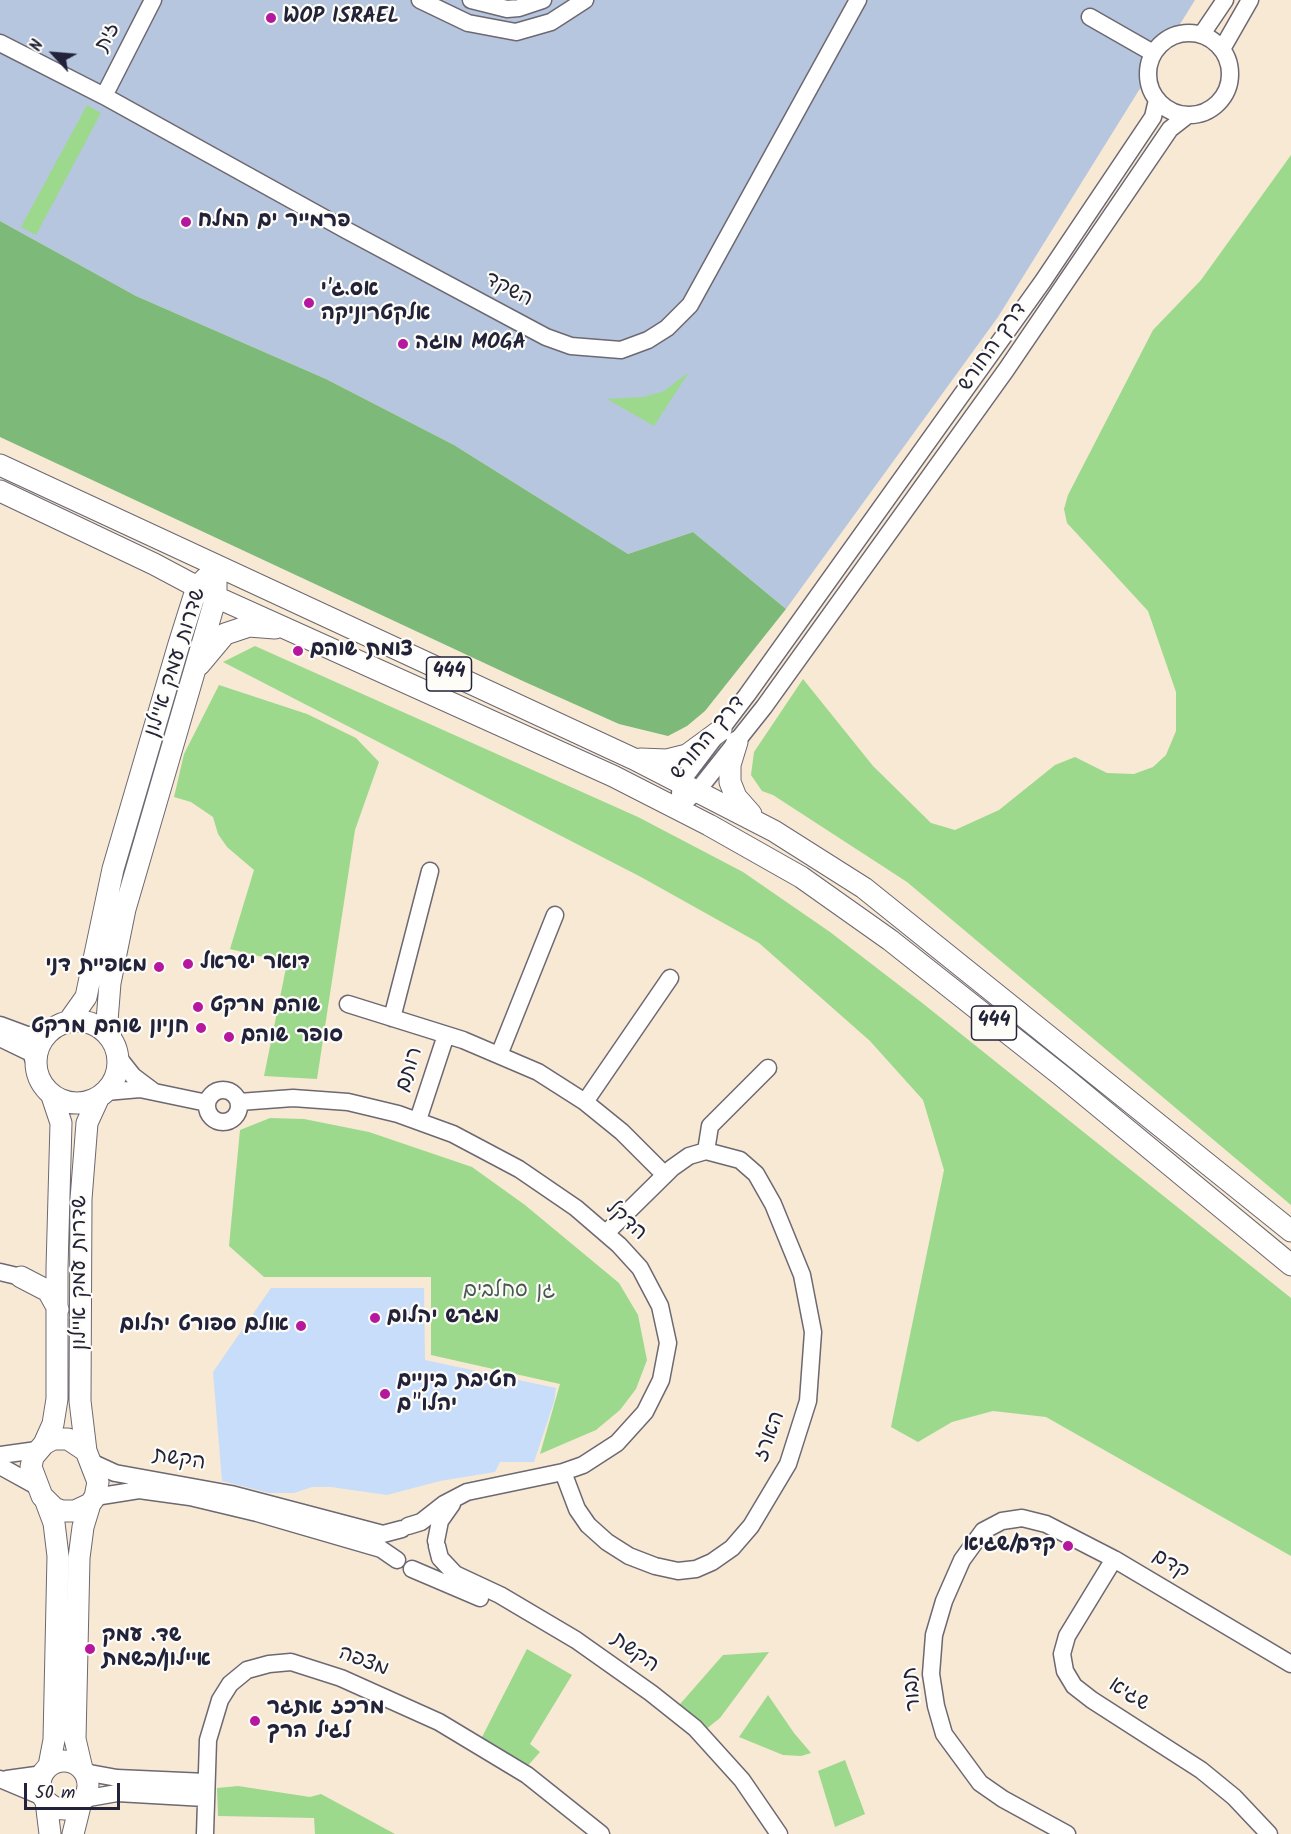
<!DOCTYPE html>
<html>
<head>
<meta charset="utf-8">
<style>
  body { margin:0 }
  #map { position:relative; width:1291px; height:1834px; overflow:hidden; background:#f7e9d4; font-family:Kalam,sans-serif }
  canvas { display:block }
  .north { position:absolute; left:24px; top:24px; width:60px; height:60px; -webkit-text-stroke:4px #fdfcf7; paint-order:stroke; rotate:296deg; font-size:16px; font-weight:700; line-height:24px; text-align:center; color:#22223b }
  .north::after { content:''; display:block; margin:auto; width:21px; height:27px; background:#22223b; clip-path:polygon(50% 0,100% 100%,50% 72%,0 100%) }
  .scale { position:absolute; left:24px; top:1783px; width:96px; height:27px; box-sizing:border-box; border:3px solid #22223b; border-top:0; padding-left:8px; font-size:18px; line-height:21px; white-space:nowrap; color:#22223b; -webkit-text-stroke:4px #fdfcf7; paint-order:stroke }
</style>
</head>
<body>
<div id="map">
<canvas width="1291" height="1834"></canvas>
<div class="north">N</div>
<div class="scale">50 m</div>
</div>
<script>
const c = document.querySelector('canvas').getContext('2d');
c.lineJoin = 'round';
function fill(path, color) { c.fillStyle = color; c.fill(path, 'evenodd'); }
const poly = rows => new Path2D(rows.map(r => 'M' + r).join(''));
function trace(path, color, width, dash) { c.strokeStyle = color; c.lineWidth = width; c.lineCap = dash ? 'butt' : 'round'; c.setLineDash(dash || []); c.stroke(path); }
function label(font, color, halo, rows, align = 'center') {
  c.font = font + ' Kalam,"Playpen Sans Hebrew",sans-serif'; c.lineWidth = 4.5; c.setLineDash([]); c.textBaseline = 'middle'; c.strokeStyle = halo; c.fillStyle = color; for (const [text, x, y, turn = 0] of rows) {
    c.save(); c.translate(x, y); c.rotate((+turn || 0) * Math.PI / 180); c.textAlign = isNaN(turn) ? turn : align; if (halo) c.strokeText(text, 0, 0); c.fillText(text, 0, 0); c.restore();
  }
}
const built = poly([
  [271,1288,424,1288,425,1360,556,1388,554,1402,534,1462,500,1462,495,1472,440,1481,387,1495,331,1487,312,1487,294,1493,269,1493,222,1481,213,1372]
]);
const industrial = poly([
  [0,0,1195,0,998,317,786,609,693,532,628,554,454,445,326,379,136,296,0,221]
]);
const green = poly([
  [87,105,101,113,36,235,21,227],
  [1291,155,1291,1205,907,882,773,795,762,791,751,775,754,752,803,679,873,766,931,823,955,830,999,810,1055,765,1075,757,1107,773,1134,774,1153,767,1166,755,1176,731,1176,692,1148,611,1067,523,1064,509,1068,495,1153,330,1201,280],
  [689,372,654,426,607,399,644,397,664,391],
  [255,646,638,817,743,872,830,932,921,1002,1291,1298,1291,1556,1046,1417,993,1411,952,1422,918,1442,891,1427,944,1170,923,1100,870,1041,759,943,641,877,223,662],
  [219,685,307,714,356,738,379,762,355,830,317,1079,264,1076,287,963,230,949,254,870,227,847,218,834,213,817,191,802,174,797,184,754],
  [270,1118,304,1119,369,1132,472,1167,525,1205,619,1283,638,1315,647,1360,636,1389,620,1410,596,1430,540,1454,560,1384,431,1355,431,1277,264,1277,229,1246,240,1130],
  [527,1649,572,1675,530,1744,540,1752,524,1770,481,1739],
  [769,1652,720,1718,700,1734,674,1711,723,1655],
  [768,1695,794,1733,811,1753,801,1756,783,1755,739,1737],
  [845,1760,865,1814,835,1827,818,1771],
  [238,1786,310,1797,321,1794,395,1834,315,1834,314,1818,218,1816,217,1788]
]);
const forest = poly([
  [0,221,136,296,326,379,454,445,628,554,693,532,786,609,705,711,687,726,668,736,619,724,525,682,0,437]
]);
const minor = poly([
  [420,0,468,23,516,32,551,22,585,0],
  [471,0,507,9,519,8,543,0],
  [1090,17,1153,53],
  '1148 74a41 41 0 1 1 82 0a41 41 0 1 1-82 0Z',
  [1202,34,1225,0],
  [0,43,104,96,346,230,546,337,571,346,621,350,648,340,667,328,690,305,858,0],
  [1222,49,1250,0],
  [104,96,153,0],
  [680,794,681,782,747,695,1043,281,1153,117,1157,100],
  [678,808,698,790,764,707,1006,370,1170,129,1188,115],
  [348,1004,463,1040,538,1072,585,1102,622,1132,665,1175],
  [392,1018,430,871],
  [0,1025,27,1035,46,1035],
  [0,1038,31,1053,36,1066],
  [499,1055,555,915],
  [118,1057,133,1076,153,1091],
  '207 1106a16 16 0 1 1 32 0a16 16 0 1 1-32 0Z',
  [106,1092,140,1089,207,1103],
  [239,1102,293,1098,348,1102,398,1114,453,1134,519,1169,576,1208,619,1245,640,1268,660,1306,668,1343,661,1380,645,1412,617,1443,583,1465,563,1472,467,1492,444,1504,421,1522,408,1526],
  [585,1102,670,978],
  [418,1120,446,1035],
  [706,1151,710,1126,768,1068],
  [0,1272,21,1277],
  [0,1455,37,1450],
  [91,1462,115,1473,231,1494,383,1534,402,1529],
  [0,1466,38,1487],
  [563,1472,577,1509,588,1525,607,1542,629,1556,655,1566,678,1571,696,1569,712,1562,732,1548,751,1526,788,1464,808,1401,813,1332,802,1275,773,1204,756,1174,740,1160,706,1151,689,1156,672,1168,606,1233],
  [95,1497,139,1490,190,1497,257,1513,381,1549,397,1560],
  [436,1541,440,1521,452,1504],
  [437,1546,440,1558,455,1574,500,1595,576,1640,651,1693,695,1728,742,1780,779,1834],
  [1114,1559,1067,1636,1062,1654,1065,1671,1074,1686,1092,1700,1201,1770,1234,1797,1269,1834],
  [412,1569,480,1598],
  [84,1772,117,1778,206,1782],
  [0,1779,43,1797],
  [7,1779,36,1775,45,1771],
  [83,1799,117,1793,205,1798],
  [205,1834,208,1740,220,1700,230,1684,247,1670,269,1664,291,1662,341,1678,439,1722,527,1775,601,1834],
  [1067,1834,1003,1799,980,1783,944,1734,936,1706,931,1674,934,1635,944,1601,962,1560,983,1531,1002,1521,1022,1518,1046,1524,1114,1559,1291,1664]
]);
const major = poly([
  [0,465,634,759,774,831,864,888,1291,1231],
  [0,491,154,564,216,597,613,776,709,825,801,877,890,940,1062,1076,1291,1265],
  [199,665,225,634,249,626,275,628],
  [737,742,730,765,730,782,736,797,751,814],
  [640,759,667,760,687,755,721,730],
  '36 1062a41 41 0 1 1 82 0a41 41 0 1 1-82 0Z',
  [69,1021,86,997,113,869,179,644,197,587,206,578],
  [111,1038,107,1021,110,983,125,909,216,597,216,582],
  [21,1277,48,1291,58,1309],
  [44,1444,53,1439,68,1439,86,1451,98,1482,95,1497,90,1504,75,1511,62,1511,54,1508,42,1496,31,1467,33,1457,44,1444,53,1424,57,1399,57,1268,61,1123,52,1096],
  [86,1451,80,1401,81,1199,87,1123,98,1099],
  [45,1499,54,1523,58,1556,54,1740,49,1766],
  '40 1785a24 24 0 1 1 48 0a24 24 0 1 1-48 0Z',
  [82,1769,75,1739,79,1558,83,1527,90,1504],
  [46,1801,50,1834],
  [73,1834,81,1802]
]);
const markers = [
  [271,18,6,"#b5179e"],
  [186,222,6,"#b5179e"],
  [309,303,6,"#b5179e"],
  [403,344,6,"#b5179e"],
  [298,651,6,"#b5179e"],
  [188,964,6,"#b5179e"],
  [159,967,6,"#b5179e"],
  [198,1007,6,"#b5179e"],
  [201,1028,6,"#b5179e"],
  [229,1037,6,"#b5179e"],
  [375,1318,6,"#b5179e"],
  [301,1326,6,"#b5179e"],
  [385,1394,6,"#b5179e"],
  [1068,1546,6,"#b5179e"],
  [90,1649,6,"#b5179e"],
  [255,1721,6,"#b5179e"]
];
const shields = [
  [449,674,45],
  [994,1023,45]
];
const shieldNames = [
  ["444",449,674],
  ["444",994,1023]
];
const poiNames = [
  ["WOP ISRAEL",283,18],
  ["פרמייר ים המלח",198,222],
  ["אס.ג'י",321,291],
  ["אלקטרוניקה",321,315],
  ["מוגה MOGA",415,344],
  ["צומת שוהם",310,651],
  ["דואר ישראל",200,964],
  ["מאפיית דני",147,967,"right"],
  ["שוהם מרקט",210,1007],
  ["חניון שוהם מרקט",189,1028,"right"],
  ["סופר שוהם",241,1037],
  ["מגרש יהלום",387,1318],
  ["אולם ספורט יהלום",289,1326,"right"],
  ["חטיבת ביניים",397,1382],
  ["יהלו\"ם",397,1406],
  ["קדם/שגיא",1056,1546,"right"],
  ["שד. עמק",102,1637],
  ["איילון/בשמת",102,1661],
  ["מרכז אתגר",267,1709],
  ["לגיל הרך",267,1733]
];
const streetNames = [
  ["זית",109,38,-63],
  ["השקד",508,291,28],
  ["דרך החורש",994,348,-55],
  ["שדרות עמק איילון",177,663,-72],
  ["דרך החורש",709,739,-50],
  ["רותם",411,1070,-72],
  ["הדקל",625,1222,43],
  ["שדרות עמק איילון",81,1273,-90],
  ["הארז",771,1437,-69],
  ["הקשת",179,1461,9],
  ["קדם",1170,1566,31],
  ["הקשת",634,1654,36],
  ["מצפה",363,1663,21],
  ["תבור",914,1689,-96],
  ["שגיא",1128,1696,32]
];
const parkNames = [
  ["גן סחלבים",509,1292]
];
fill(built, '#c8ddf9');
fill(industrial, '#b6c6de');
fill(green, '#9cd98d');
fill(forest, '#7db978');
trace(minor, '#6d6871', 19);
trace(major, '#6d6871', 23);
trace(minor, '#fff', 16);
trace(major, '#fff', 21);
for (const [x, y, r, color] of markers) { const dot = new Path2D(); dot.arc(x, y, r, 0, 2 * Math.PI); c.fillStyle = color; c.fill(dot); trace(dot, '#fdfcf7', 2); }
for (const [x, y, w] of shields) { const box = new Path2D(); box.roundRect(x - w / 2, y - 17, w, 34, 4.5); c.fillStyle = '#fdfcf7'; c.fill(box); trace(box, '#22223b', 1.5); }
label('bold 20px', '#22223b', null, shieldNames);
label('bold 21px', '#22223b', '#fdfcf7', poiNames, 'left');
label('21px', '#22223b', '#fdfcf7', streetNames);
label('21px', '#475954', '#fdfcf7', parkNames);
</script>
</body>
</html>
